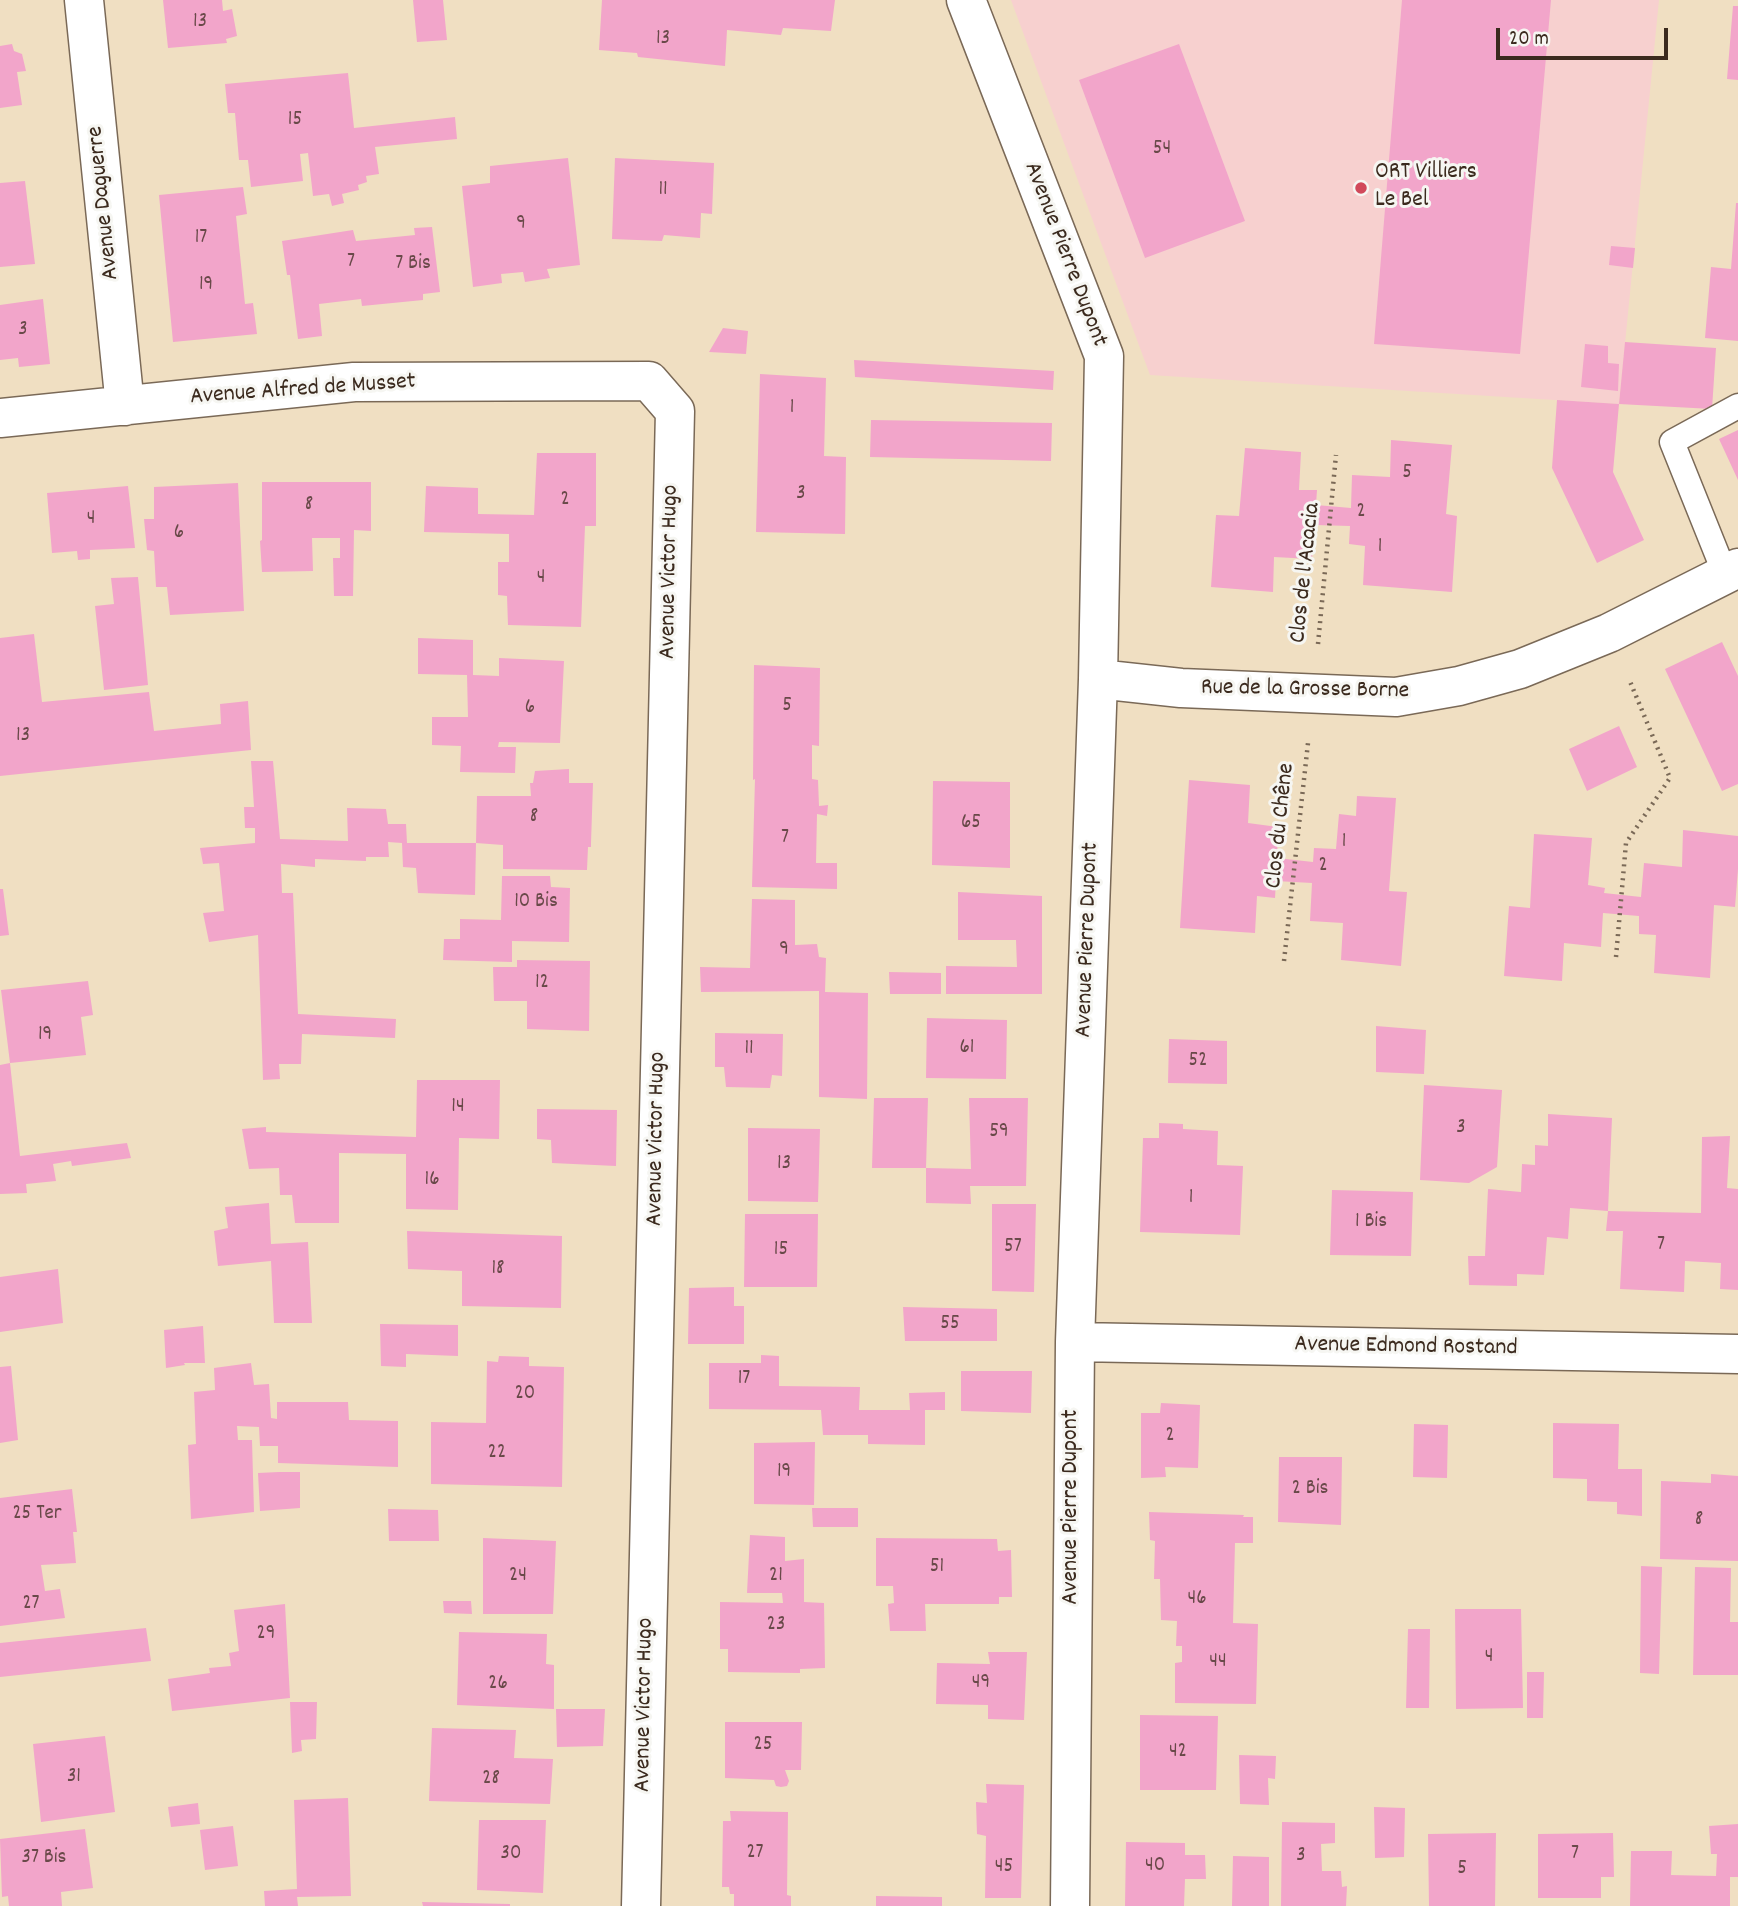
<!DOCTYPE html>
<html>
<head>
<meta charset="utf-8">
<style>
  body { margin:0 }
  #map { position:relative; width:1738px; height:1906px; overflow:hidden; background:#f0dfc2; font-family:Dekko,sans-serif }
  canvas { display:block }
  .scale { position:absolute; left:1496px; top:28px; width:172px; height:32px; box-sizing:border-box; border:4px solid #3b2a1e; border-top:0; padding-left:9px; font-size:21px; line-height:24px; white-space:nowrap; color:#3b2a1e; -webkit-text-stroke:5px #f6f6f2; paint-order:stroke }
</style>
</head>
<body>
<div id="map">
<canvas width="1738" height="1906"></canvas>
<div class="scale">20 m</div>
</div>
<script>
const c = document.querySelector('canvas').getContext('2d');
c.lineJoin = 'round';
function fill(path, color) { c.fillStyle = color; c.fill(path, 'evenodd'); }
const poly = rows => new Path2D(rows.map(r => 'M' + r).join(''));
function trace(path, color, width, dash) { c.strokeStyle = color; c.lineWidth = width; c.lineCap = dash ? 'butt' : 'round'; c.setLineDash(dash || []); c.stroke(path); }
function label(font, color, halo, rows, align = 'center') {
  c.font = font + ' Dekko,sans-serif'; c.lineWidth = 6; c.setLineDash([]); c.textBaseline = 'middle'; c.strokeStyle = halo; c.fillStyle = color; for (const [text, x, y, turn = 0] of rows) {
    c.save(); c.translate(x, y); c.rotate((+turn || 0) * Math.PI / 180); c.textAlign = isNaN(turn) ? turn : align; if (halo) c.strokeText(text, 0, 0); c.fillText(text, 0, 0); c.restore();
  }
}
const built = poly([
  [1011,0,1659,0,1619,404,1150,375]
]);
const building = poly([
  [163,0,222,0,223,11,232,9,237,36,226,39,227,43,168,48],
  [413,0,443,0,447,40,417,42],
  [602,0,835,0,831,31,783,28,781,35,727,30,725,66,638,57,637,53,599,50],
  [1402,0,1551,0,1520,354,1374,344],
  [1733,6,1738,6,1738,80,1727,79],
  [12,44,14,51,22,54,26,71,17,72,22,105,0,108,0,46],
  [1179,44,1245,221,1145,258,1079,80],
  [348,73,354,128,455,117,457,139,375,147,379,174,366,176,367,182,358,185,359,190,342,194,344,203,332,206,329,194,313,196,308,153,300,154,303,181,251,187,248,160,239,160,235,113,228,113,225,84],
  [568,158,580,265,547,269,550,278,525,282,523,272,501,274,502,283,473,287,462,186,490,183,490,166],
  [615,158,714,163,712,214,701,213,700,238,664,235,662,241,612,239],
  [25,181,35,264,0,267,0,183],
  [243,187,247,214,236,216,245,304,253,303,257,334,173,342,159,195],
  [1736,203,1738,203,1738,341,1705,338,1711,267,1731,269],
  [432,227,440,292,423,294,423,300,362,306,361,299,319,304,322,336,298,339,290,275,287,275,282,241,353,230,356,241,415,235,414,228],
  [1611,246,1635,248,1633,268,1609,265],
  [43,299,50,364,19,367,18,358,0,360,0,305],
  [723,328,748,331,746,354,709,352],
  [1625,342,1716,348,1712,409,1619,404,1613,472,1644,540,1597,563,1552,468,1557,400,1619,404],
  [1585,344,1608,346,1608,363,1619,364,1618,391,1581,387],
  [854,360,1054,371,1053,390,855,377],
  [760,374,826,378,824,456,846,457,845,534,756,532],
  [871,420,1052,423,1051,461,870,457],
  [1738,430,1738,480,1719,439],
  [1391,440,1452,445,1446,514,1457,516,1452,592,1363,585,1365,546,1349,544,1350,526,1315,525,1312,559,1274,557,1273,592,1211,587,1216,515,1239,516,1245,448,1301,452,1299,490,1317,490,1316,505,1351,508,1352,475,1390,477],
  [537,453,596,453,596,526,585,526,581,627,508,625,507,596,498,595,498,562,509,562,509,534,424,532,426,486,478,488,478,514,534,515],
  [262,482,371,482,371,531,354,530,353,596,334,596,333,558,340,558,340,538,312,538,313,571,262,572,260,541,262,540],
  [238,483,244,611,170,615,167,587,156,587,154,551,147,550,144,519,154,519,154,487],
  [128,486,135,548,90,550,90,559,78,560,77,551,52,553,47,493],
  [138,577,148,685,104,690,95,606,114,604,111,578],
  [34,634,42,702,149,692,154,731,221,724,220,704,248,701,251,750,0,776,0,638],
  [418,638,473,640,473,675,499,676,499,658,564,661,560,743,499,742,498,747,516,747,515,773,460,772,461,746,432,745,432,717,468,717,467,675,418,674],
  [1722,642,1738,676,1738,784,1722,791,1665,669],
  [754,665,820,668,819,746,812,745,812,779,818,780,819,806,828,805,827,816,817,814,816,863,837,863,837,889,752,887,755,779,753,780],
  [1619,726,1637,767,1587,791,1569,749],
  [251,761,273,761,280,839,348,841,347,808,386,809,388,824,406,824,407,843,476,843,477,796,531,796,530,783,533,783,535,771,569,769,569,783,593,783,591,843,591,847,588,847,587,870,503,869,503,845,476,843,475,895,418,893,416,868,403,867,402,843,388,842,389,857,366,857,366,861,315,859,315,867,281,864,282,893,293,893,298,1014,396,1019,395,1038,302,1034,301,1064,279,1064,280,1079,263,1080,258,935,209,942,203,913,224,911,219,863,203,864,200,848,255,843,255,828,245,828,244,807,254,807],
  [1189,780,1250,785,1248,823,1278,827,1277,858,1313,862,1314,848,1336,849,1339,814,1356,816,1357,796,1396,798,1389,891,1407,892,1401,966,1341,960,1343,923,1310,921,1312,883,1276,881,1275,898,1257,896,1255,933,1180,928],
  [933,781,1010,782,1010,868,932,865],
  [1683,830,1738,836,1738,869,1735,907,1714,905,1710,978,1654,973,1656,935,1639,934,1639,916,1603,913,1601,947,1564,943,1562,981,1504,976,1509,906,1530,908,1534,834,1592,838,1588,885,1605,888,1604,893,1641,897,1644,863,1682,867],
  [502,876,550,876,551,887,570,888,569,942,512,941,512,962,443,960,444,939,460,939,460,919,501,920],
  [0,889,3,889,9,935,0,936],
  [958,892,1042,896,1042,994,946,994,946,966,1017,967,1016,940,958,940],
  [752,899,795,900,795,945,817,944,819,957,826,958,825,992,868,993,867,1099,819,1097,819,991,701,992,700,967,750,968],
  [517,960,590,961,589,1031,527,1029,527,1001,494,1001,493,967,517,967],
  [889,972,941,973,941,994,890,994],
  [88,981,93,1015,81,1017,86,1055,10,1063,1,990],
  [927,1018,1007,1020,1006,1079,926,1078],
  [1376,1026,1426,1030,1424,1074,1376,1072],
  [715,1033,783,1034,782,1076,772,1075,770,1088,726,1087,724,1067,715,1067],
  [1169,1039,1227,1041,1227,1084,1168,1083],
  [10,1063,20,1156,127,1143,131,1158,72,1166,71,1161,53,1164,56,1181,26,1184,27,1193,0,1194,0,1065],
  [417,1080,500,1080,499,1139,459,1138,458,1210,406,1209,406,1154,339,1153,339,1223,295,1223,292,1195,280,1195,279,1168,249,1169,242,1129,266,1127,266,1132,416,1137],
  [1424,1085,1502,1090,1497,1167,1469,1183,1420,1180],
  [874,1098,928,1098,926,1168,971,1169,969,1098,1028,1098,1026,1186,970,1186,971,1204,926,1203,926,1168,872,1168],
  [537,1109,617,1110,616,1166,552,1163,551,1140,537,1139],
  [1548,1114,1612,1118,1608,1211,1570,1208,1568,1239,1547,1237,1544,1275,1517,1274,1517,1286,1469,1285,1468,1256,1485,1256,1488,1189,1521,1192,1522,1164,1535,1165,1535,1145,1548,1146],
  [1159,1123,1183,1124,1183,1129,1218,1131,1217,1165,1243,1166,1240,1235,1140,1232,1143,1138,1159,1138],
  [748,1128,820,1129,818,1202,748,1201],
  [1730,1136,1727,1188,1738,1189,1738,1290,1720,1289,1721,1263,1685,1261,1684,1292,1620,1289,1623,1231,1606,1231,1608,1211,1701,1213,1702,1137],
  [1332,1190,1413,1192,1411,1256,1330,1255],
  [269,1203,271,1244,308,1242,312,1323,274,1323,271,1261,218,1266,214,1231,228,1228,225,1207],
  [992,1204,1036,1204,1034,1292,992,1291],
  [745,1214,818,1214,817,1287,744,1287],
  [407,1231,562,1236,561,1308,462,1306,462,1271,408,1269],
  [58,1269,63,1323,0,1332,0,1277],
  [734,1287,734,1306,744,1306,744,1344,688,1344,689,1288],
  [903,1307,997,1309,997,1341,905,1341],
  [380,1324,458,1325,458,1356,406,1354,406,1367,381,1366],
  [203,1326,205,1363,184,1363,185,1365,166,1368,164,1330],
  [761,1355,779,1356,779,1386,860,1387,859,1410,910,1410,909,1393,945,1392,945,1410,925,1410,925,1445,868,1444,868,1435,823,1435,821,1410,709,1409,709,1363,761,1363],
  [499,1356,529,1357,529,1366,564,1367,562,1487,431,1484,431,1422,486,1423,487,1361,498,1362],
  [251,1363,254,1385,269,1384,271,1418,277,1419,277,1402,348,1402,349,1420,398,1421,398,1467,278,1463,278,1446,260,1446,259,1427,237,1426,238,1440,252,1440,254,1512,191,1519,188,1445,196,1444,194,1392,215,1390,214,1368],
  [11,1366,18,1440,0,1443,0,1367],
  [961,1371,1032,1371,1031,1413,961,1411],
  [1161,1403,1200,1405,1198,1468,1165,1467,1166,1477,1141,1478,1141,1413,1160,1413],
  [1553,1423,1619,1424,1618,1469,1642,1469,1642,1516,1617,1514,1617,1502,1587,1501,1587,1479,1553,1478],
  [1414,1424,1448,1425,1447,1478,1413,1477],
  [815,1442,814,1505,754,1504,754,1443],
  [1279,1457,1342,1457,1341,1525,1278,1522],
  [279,1472,300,1472,300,1508,260,1511,258,1473],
  [1711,1474,1738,1476,1738,1561,1660,1559,1661,1481,1711,1483],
  [72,1489,77,1532,73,1532,76,1563,41,1565,45,1591,60,1589,65,1618,0,1626,0,1498],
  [812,1508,858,1508,858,1527,813,1527],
  [388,1509,438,1510,439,1541,389,1541],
  [1149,1512,1244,1515,1243,1517,1253,1517,1253,1543,1235,1543,1233,1623,1258,1624,1256,1704,1175,1703,1175,1663,1182,1662,1182,1646,1176,1646,1177,1621,1161,1620,1160,1579,1154,1579,1155,1541,1150,1540],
  [750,1535,785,1537,785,1561,804,1559,804,1602,824,1603,825,1668,800,1669,800,1673,728,1672,728,1649,720,1649,720,1602,783,1603,782,1593,747,1593],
  [483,1538,556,1541,553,1614,483,1614],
  [876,1538,997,1539,998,1551,1011,1550,1012,1597,999,1597,999,1604,925,1604,926,1631,890,1631,888,1604,894,1603,893,1586,876,1586],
  [1641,1566,1662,1567,1659,1674,1640,1673],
  [1695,1567,1731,1568,1730,1622,1738,1622,1738,1675,1693,1675],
  [443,1601,471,1601,472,1614,444,1613],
  [285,1604,290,1698,172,1711,168,1679,210,1673,209,1668,231,1666,229,1653,239,1651,234,1610],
  [1455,1609,1521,1609,1523,1708,1456,1709],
  [146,1628,151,1661,0,1677,0,1643],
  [1408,1629,1430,1629,1429,1708,1406,1708],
  [459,1632,547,1634,546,1664,554,1665,554,1709,457,1705],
  [988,1652,1027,1652,1024,1720,988,1719,988,1705,936,1704,937,1663,990,1664],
  [1527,1672,1544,1672,1543,1718,1527,1718],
  [290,1702,317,1702,316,1739,301,1740,302,1751,292,1753],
  [556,1709,605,1709,603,1746,557,1747],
  [1140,1715,1218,1716,1216,1790,1140,1790],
  [725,1722,802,1722,801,1770,785,1770,789,1781,787,1786,781,1787,776,1786,774,1780,725,1778],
  [432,1728,516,1730,514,1758,553,1759,550,1804,429,1801],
  [105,1736,115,1812,41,1822,33,1744],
  [1239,1755,1276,1756,1275,1779,1268,1778,1269,1805,1240,1804],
  [986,1784,1024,1785,1021,1898,985,1898,986,1836,977,1834,976,1802,987,1803],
  [348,1798,351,1896,297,1897,298,1906,265,1906,264,1891,297,1889,294,1800],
  [198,1803,200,1824,171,1827,168,1807],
  [1374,1807,1405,1808,1404,1857,1375,1858],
  [730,1811,788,1812,787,1895,791,1896,791,1906,734,1906,734,1894,730,1894,729,1887,722,1887,723,1821,731,1821],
  [479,1820,546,1820,543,1893,477,1890],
  [1282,1822,1335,1823,1335,1843,1321,1844,1322,1871,1341,1871,1342,1887,1347,1886,1346,1906,1281,1906],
  [1738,1824,1738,1877,1730,1877,1730,1906,1630,1906,1631,1851,1672,1851,1671,1875,1716,1876,1717,1854,1711,1854,1709,1826],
  [233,1826,238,1866,205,1870,200,1830],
  [85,1829,93,1888,61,1892,62,1906,9,1906,8,1896,2,1897,0,1839],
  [1496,1833,1495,1906,1429,1906,1428,1834],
  [1613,1833,1614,1877,1601,1877,1601,1898,1538,1898,1538,1834],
  [1126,1842,1185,1843,1185,1855,1205,1855,1206,1879,1185,1879,1184,1906,1125,1906],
  [1233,1856,1269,1857,1269,1906,1232,1906],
  [876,1896,942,1897,942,1906,876,1906],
  [422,1902,510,1904,510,1906,423,1906]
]);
const path = poly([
  [1318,644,1336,455],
  [1616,957,1626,843,1670,778,1629,679],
  [1284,961,1308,743]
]);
const service = poly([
  [1725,574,1672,442,1738,406]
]);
const minor = poly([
  [84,0,125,406],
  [966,0,1104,356,1098,679,1075,1342,1070,1906],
  [0,418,354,382,649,381,675,411,641,1906],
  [1098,679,1181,688,1396,697,1459,686,1520,669,1609,633,1738,568],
  [1075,1342,1738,1354]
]);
const markers = [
  [1361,188,7,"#d1495b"]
];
const numberNames = [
  ["13",200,23],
  ["13",663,40],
  ["15",295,121],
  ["54",1162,150],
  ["11",663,191],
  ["9",521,225],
  ["17",201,239],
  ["7",351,263],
  ["7 Bis",413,265],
  ["19",206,286],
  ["3",23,331],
  ["1",792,409],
  ["5",1407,474],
  ["3",801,495],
  ["2",565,501],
  ["8",309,506],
  ["2",1361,513],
  ["4",91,520],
  ["6",179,534],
  ["1",1380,548],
  ["4",541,579],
  ["5",787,707],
  ["6",530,709],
  ["13",23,737],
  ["8",534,818],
  ["65",971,824],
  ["7",785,839],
  ["1",1344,843],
  ["2",1323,867],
  ["10 Bis",536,903],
  ["9",784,951],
  ["12",542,984],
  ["19",45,1036],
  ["61",967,1049],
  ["11",749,1050],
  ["52",1198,1062],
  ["14",458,1108],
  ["3",1461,1129],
  ["59",999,1133],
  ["13",784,1165],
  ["16",432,1181],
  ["1",1191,1199],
  ["1 Bis",1371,1223],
  ["7",1661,1246],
  ["57",1013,1248],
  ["15",781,1251],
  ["18",498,1270],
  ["55",950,1325],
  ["17",744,1380],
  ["20",525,1395],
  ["2",1170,1437],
  ["22",497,1454],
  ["19",784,1473],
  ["2 Bis",1310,1490],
  ["25 Ter",37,1515],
  ["8",1699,1521],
  ["51",937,1568],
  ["24",518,1577],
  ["21",776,1577],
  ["46",1197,1600],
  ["27",31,1605],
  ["23",776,1626],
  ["29",266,1635],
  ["4",1489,1658],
  ["44",1218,1663],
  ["49",981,1684],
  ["26",498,1685],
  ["25",763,1746],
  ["42",1178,1753],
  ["31",74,1778],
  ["28",491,1780],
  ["27",755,1854],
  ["30",511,1855],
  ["7",1575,1855],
  ["3",1301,1857],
  ["37 Bis",44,1859],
  ["40",1155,1867],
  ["45",1004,1868],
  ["5",1462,1870]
];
const poiNames = [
  ["ORT Villiers",1375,174],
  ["Le Bel",1375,202]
];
const streetNames = [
  ["Avenue Daguerre",105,203,-96],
  ["Avenue Pierre Dupont",1064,255,69],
  ["Avenue Alfred de Musset",303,391,-4],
  ["Avenue Victor Hugo",671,572,-89],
  ["Clos de l'Acacia",1307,573,-84],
  ["Rue de la Grosse Borne",1305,691,1],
  ["Clos du Chêne",1282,826,-84],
  ["Avenue Pierre Dupont",1089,940,-88],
  ["Avenue Victor Hugo",658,1139,-89],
  ["Avenue Edmond Rostand",1406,1348,1],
  ["Avenue Pierre Dupont",1073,1507,-90],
  ["Avenue Victor Hugo",646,1705,-89]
];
fill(built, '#f7d0cf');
fill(building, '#f2a5ca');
trace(service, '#7a6957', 27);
trace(minor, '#7a6957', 41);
trace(path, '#7a6957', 4.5, [2, 5]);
trace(service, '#fff', 24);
trace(minor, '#fff', 38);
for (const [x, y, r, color] of markers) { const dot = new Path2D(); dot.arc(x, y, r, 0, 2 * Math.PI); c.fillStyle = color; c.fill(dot); trace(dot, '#f6f6f2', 2.5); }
label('21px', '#694949', null, numberNames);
label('24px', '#3b2a1e', '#f6f6f2', poiNames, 'left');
label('24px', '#3b2a1e', '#f6f6f2', streetNames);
</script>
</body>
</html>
